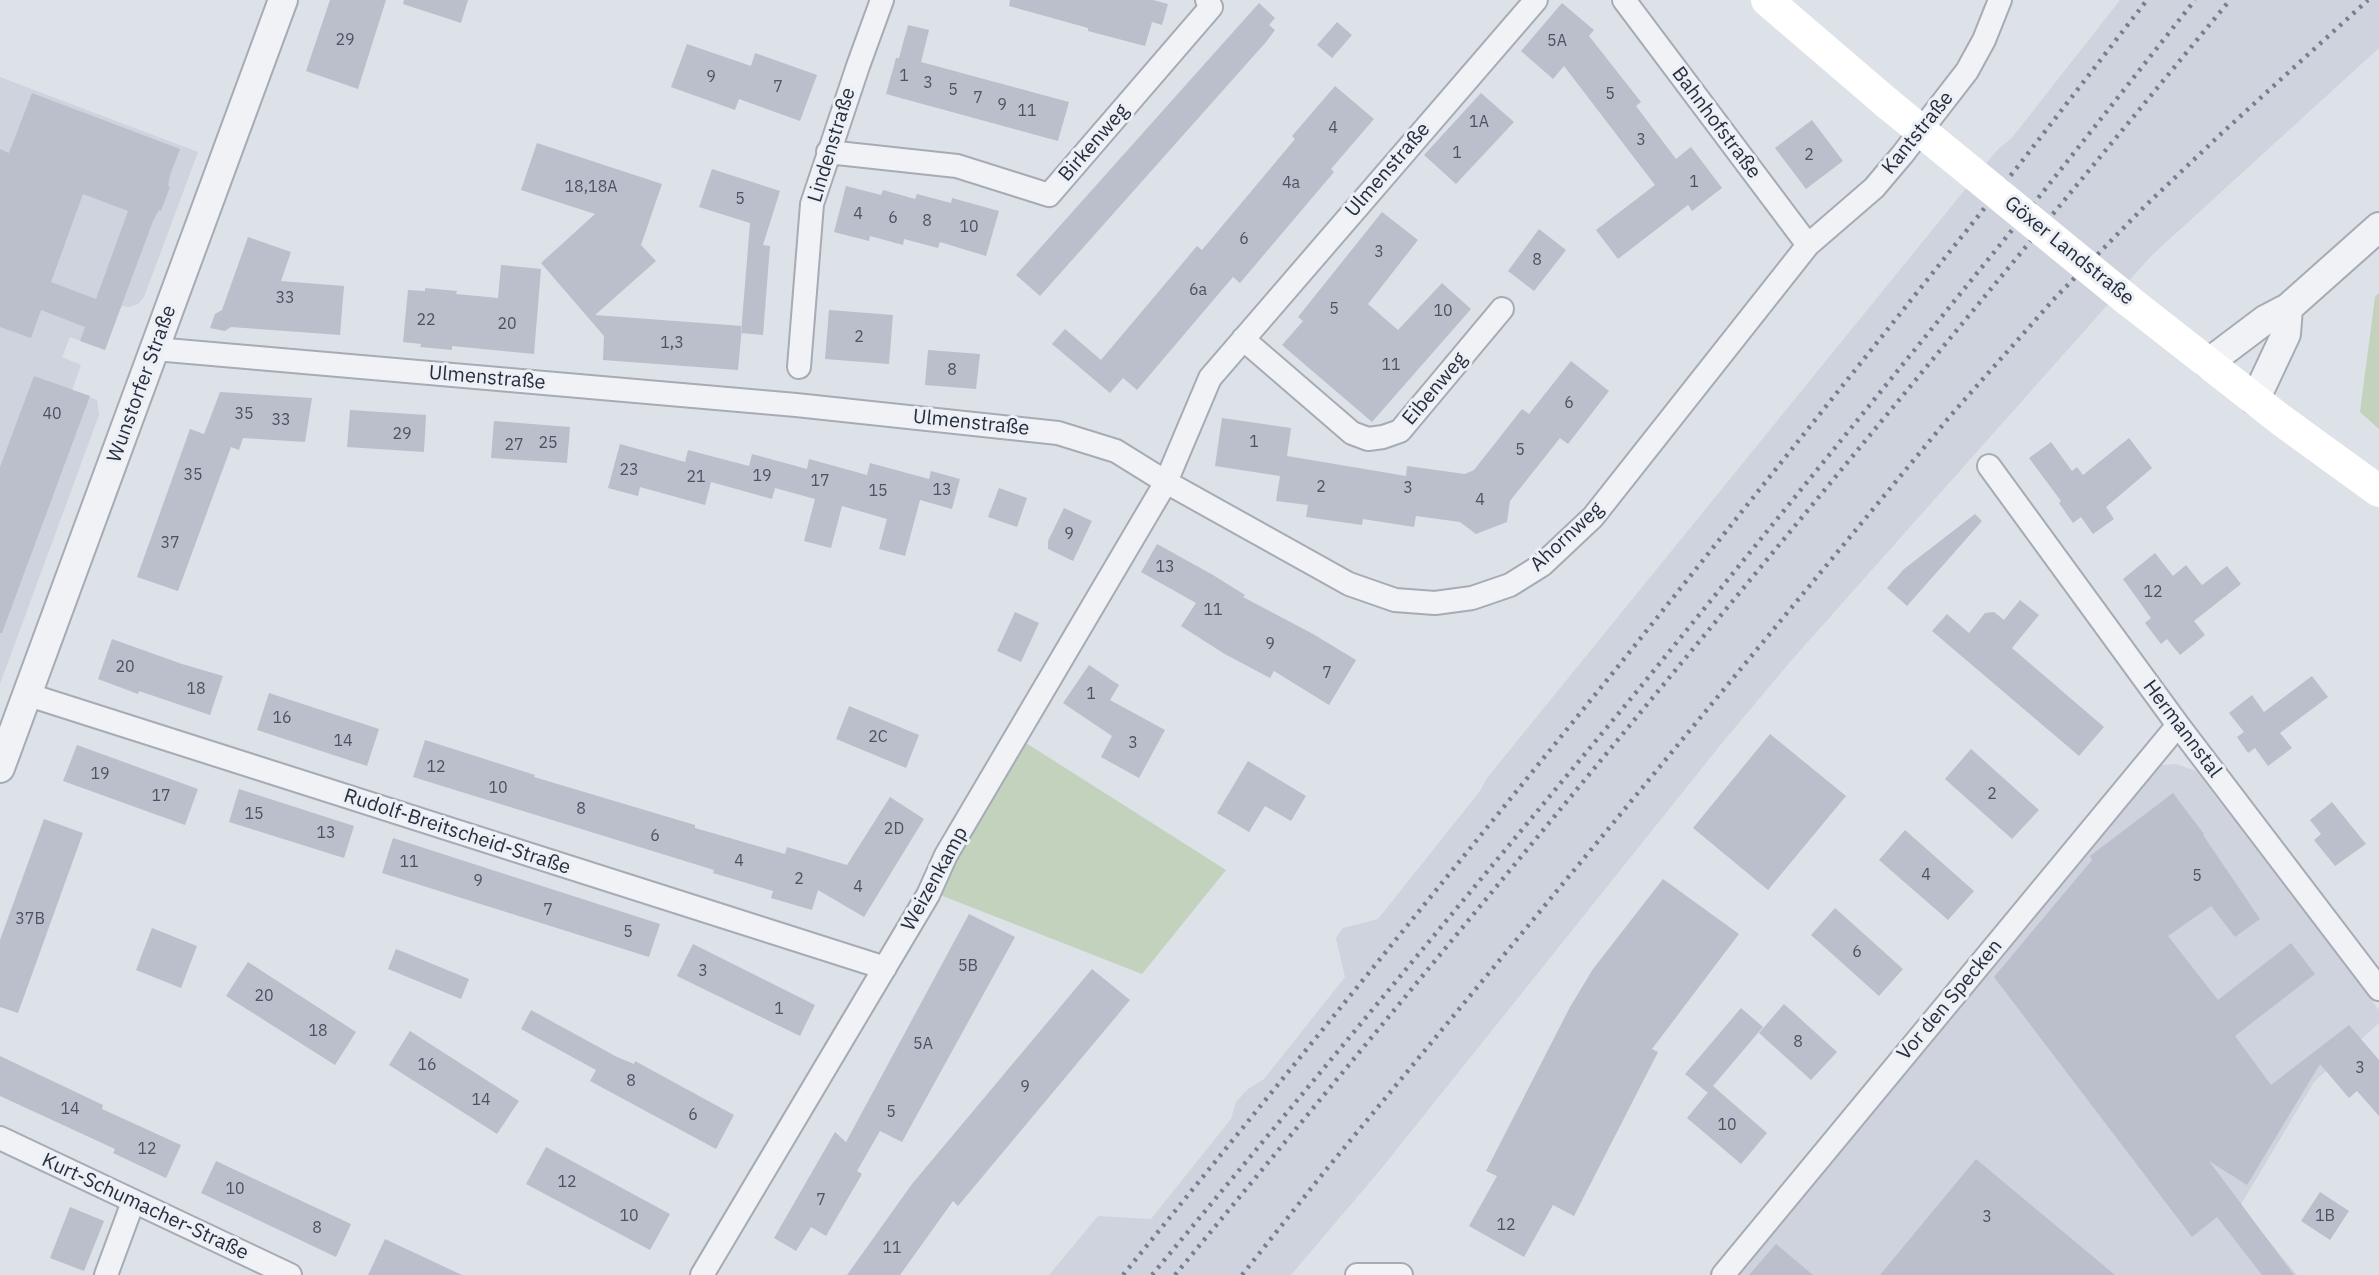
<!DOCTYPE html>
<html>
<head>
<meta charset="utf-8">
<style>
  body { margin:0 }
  canvas { display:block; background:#dde1e8 }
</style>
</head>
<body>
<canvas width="2379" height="1275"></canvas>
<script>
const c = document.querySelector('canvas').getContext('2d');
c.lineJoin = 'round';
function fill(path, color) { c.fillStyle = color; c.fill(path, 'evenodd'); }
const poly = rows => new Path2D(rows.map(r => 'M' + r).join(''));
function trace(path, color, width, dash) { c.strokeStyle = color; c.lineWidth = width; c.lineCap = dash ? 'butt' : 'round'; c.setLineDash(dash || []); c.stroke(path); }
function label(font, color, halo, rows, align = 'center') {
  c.font = font + ' "IBM Plex Sans",sans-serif'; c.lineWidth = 6; c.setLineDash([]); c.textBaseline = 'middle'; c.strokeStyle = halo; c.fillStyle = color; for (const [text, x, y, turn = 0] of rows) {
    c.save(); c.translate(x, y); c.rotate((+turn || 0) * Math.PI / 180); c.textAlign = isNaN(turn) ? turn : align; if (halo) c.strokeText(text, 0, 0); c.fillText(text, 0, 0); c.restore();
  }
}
const built = poly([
  [2120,0,2379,0,2379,48,2151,256,1790,662,1722,743,1381,1169,1291,1275,1049,1275,1098,1216,1151,1219,1231,1119,1236,1102,1248,1089,1264,1079,1345,977,1336,938,1343,928,1378,919,1480,791,1487,778,1998,149,2011,139],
  [0,77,198,152,144,297,138,304,129,307,121,306,105,350,70,337,62,357,81,365,72,390,97,400,99,415,0,684],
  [2176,764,2196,771,2379,1010,2379,1023,2314,1082,2240,1206,2297,1275,1728,1275,2152,766]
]);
const green = poly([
  [2379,293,2379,429,2360,412,2375,297],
  [1026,743,1226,870,1142,974,930,891]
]);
const building = poly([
  [330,0,386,0,358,89,306,71],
  [404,0,468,0,461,23,403,4],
  [1010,0,1153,0,1168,4,1162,25,1152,22,1145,46,1088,31,1088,28,1009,6],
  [1259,3,1275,18,1269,25,1275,30,1266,42,1040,296,1016,275],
  [1562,3,1594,30,1589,36,1641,102,1636,106,1676,159,1691,147,1722,188,1692,211,1688,205,1618,259,1596,230,1655,185,1564,66,1553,79,1521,51],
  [1337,22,1352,35,1332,58,1317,45],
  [908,25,929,30,921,62,1069,102,1058,141,886,94,896,58,899,58],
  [687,44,751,66,755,53,817,75,800,121,739,99,735,110,671,87],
  [1335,86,1374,119,1331,169,1334,172,1240,283,1233,277,1137,390,1123,378,1110,393,1052,344,1065,329,1101,360,1197,246,1202,250,1295,139,1292,136],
  [32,93,180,149,170,175,168,186,170,187,161,211,159,210,153,221,105,350,80,341,85,327,41,310,31,338,0,327,0,149,9,153],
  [83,194,128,211,96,299,51,282],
  [1481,93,1514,122,1456,184,1424,155],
  [1812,120,1843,161,1806,189,1775,148],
  [537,143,662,184,641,245,656,261,595,315,742,326,738,370,603,360,604,336,541,263,595,214,521,190],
  [712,169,780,191,763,245,770,246,763,335,741,333,750,223,699,207],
  [846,186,881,195,883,190,915,199,917,194,951,203,952,198,999,211,986,256,940,242,938,248,904,239,903,245,870,236,869,241,834,232],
  [1382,212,1418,240,1368,304,1398,330,1442,283,1471,309,1372,422,1282,345,1303,321,1298,317],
  [1539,229,1566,250,1534,291,1508,271],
  [248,237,291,252,281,281,344,286,340,335,231,327,225,331,210,328,215,314,222,310],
  [501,265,541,269,534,354,452,346,452,350,420,347,421,344,403,342,408,290,425,291,425,288,457,291,456,294,498,298],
  [829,310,893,315,889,364,825,359],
  [928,350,980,354,976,389,925,385],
  [1571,361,1609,391,1568,444,1560,438,1510,501,1507,522,1476,534,1460,522,1416,516,1414,527,1363,519,1362,525,1306,517,1308,505,1276,501,1280,476,1215,466,1222,418,1291,428,1287,456,1406,476,1407,466,1465,474,1474,470,1522,409,1529,414],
  [34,376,90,396,2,633,0,633,0,467],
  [220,392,312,398,305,442,243,438,239,450,231,447,178,591,137,577,190,429,204,434],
  [350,410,426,415,424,452,347,447],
  [494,421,570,427,567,463,491,458],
  [2129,438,2152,468,2106,507,2114,519,2093,534,2081,517,2073,523,2059,503,2061,501,2029,458,2051,442,2072,471,2077,467,2083,475],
  [620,444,685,462,688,450,749,466,752,454,807,469,809,459,867,475,870,463,929,479,931,471,960,479,952,509,920,500,905,556,879,549,887,519,842,506,831,548,804,541,815,499,775,488,772,499,711,482,705,505,640,487,638,496,608,488],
  [999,488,1027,498,1017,527,988,517],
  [1064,508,1092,521,1073,561,1048,549,1048,541],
  [1975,514,1982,521,1907,606,1887,588,1904,569],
  [1157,544,1213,575,1245,595,1243,597,1313,634,1356,660,1329,705,1274,671,1270,678,1223,653,1181,626,1196,603,1141,572],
  [2155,553,2173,576,2186,565,2202,585,2227,566,2241,584,2194,621,2205,635,2180,655,2167,639,2161,644,2145,623,2151,618,2123,579],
  [2020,600,2039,615,2012,648,2104,727,2079,756,1932,631,1947,614,1969,633,1985,613,1994,612,2004,620],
  [1015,612,1039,623,1021,662,997,651],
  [112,639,182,664,223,676,210,715,139,691,138,694,98,679],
  [1089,665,1119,685,1110,700,1165,730,1139,778,1101,757,1112,736,1063,703],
  [2312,676,2328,697,2280,733,2292,748,2268,766,2255,748,2248,753,2237,737,2244,732,2229,713,2252,695,2264,712],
  [269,693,379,729,367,766,257,730],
  [849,706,919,735,906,768,836,739],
  [1770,734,1846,796,1768,890,1693,828],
  [425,740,535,775,534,777,695,825,695,828,785,854,787,847,847,865,890,797,924,819,864,917,818,890,812,910,771,898,773,891,713,873,714,870,413,777],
  [77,745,198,789,185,825,63,781],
  [1971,749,2039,810,2012,839,1945,779],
  [1248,761,1306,796,1291,821,1265,806,1249,832,1217,813],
  [239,789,354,826,344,858,229,822],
  [2173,793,2204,834,2203,835,2260,919,2235,937,2211,906,2168,936,2218,1000,2291,943,2315,974,2235,1036,2271,1085,2349,1025,2379,1060,2379,1116,2357,1091,2349,1098,2320,1064,2247,1185,2209,1161,2294,1275,2262,1275,2217,1217,2192,1237,1994,977,2092,860,2090,856],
  [2332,802,2366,844,2335,866,2314,840,2321,834,2310,820],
  [44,819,83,833,18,1013,0,1007,0,940],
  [1905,830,1974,891,1948,920,1879,860],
  [393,838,660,924,649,957,382,873],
  [1663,879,1739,934,1652,1049,1658,1052,1574,1216,1553,1205,1524,1257,1469,1226,1497,1176,1486,1171,1570,1007,1593,969],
  [1835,908,1903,969,1879,996,1811,935],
  [969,914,1015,937,902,1142,880,1131,857,1171,862,1174,826,1236,811,1227,796,1251,774,1238,835,1132,846,1142],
  [152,928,197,946,181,988,136,970],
  [693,944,815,1005,800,1036,677,976],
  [396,949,469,979,461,999,388,969],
  [248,962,356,1032,335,1065,226,996],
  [1092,969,1130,1000,958,1206,953,1201,900,1275,847,1275,912,1184],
  [1784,1004,1837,1052,1811,1080,1759,1033],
  [1741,1008,1763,1027,1713,1086,1767,1133,1741,1164,1687,1118,1709,1091,1708,1093,1685,1074],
  [531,1010,617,1057,634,1064,635,1061,734,1115,716,1149,590,1081,596,1070,521,1029],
  [410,1031,519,1101,497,1134,389,1065],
  [0,1056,103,1105,102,1109,181,1145,166,1178,113,1153,115,1149,0,1096],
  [546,1147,670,1214,650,1250,526,1184],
  [1976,1159,2115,1275,1880,1275],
  [216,1161,351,1224,336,1257,201,1193],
  [2320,1192,2349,1211,2330,1240,2301,1221],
  [70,1207,104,1221,84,1271,50,1258],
  [385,1239,462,1275,368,1275],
  [1776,1244,1813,1275,1749,1275]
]);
const minor = poly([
  [1624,0,1808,245],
  [828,152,957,166,1049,195,1211,7,1207,0],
  [1243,339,1352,433,1368,439,1383,437,1400,431,1502,309],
  [155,349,796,405,1058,433,1116,451,1166,482,1349,584,1395,600,1435,603,1472,598,1510,585,1542,565,1593,517,1808,245,1874,188,1902,155,1967,71,1984,40,2000,0],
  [799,367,812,204,858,66,882,0],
  [1989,466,2178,725,2379,989],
  [29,695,885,968],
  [0,1138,290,1275],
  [106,1275,133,1202],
  [702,1275,928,895,946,855,1166,482,1210,378,1536,0],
  [1357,1275,1401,1275],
  [1723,1275,2178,725]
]);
const tertiary = poly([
  [2208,363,2265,320,2288,308,2379,227],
  [2255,400,2286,334,2288,308],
  [0,768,283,0]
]);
const secondary = poly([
  [1767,0,1887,103],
  [2129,301,2281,420,2379,491]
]);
const rail = poly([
  [1123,1275,1616,669,2019,165,2147,0],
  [1152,1275,1638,690,2043,192,2195,0],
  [1175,1275,2230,0],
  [1242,1275,1325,1171,1951,415,2054,299,2144,207,2223,132,2368,0]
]);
const secondaryBridge = poly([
  [1887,103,2129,301]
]);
const numberNames = [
  ["29",345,40],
  ["5A",1557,41],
  ["1",904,76],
  ["9",711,77],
  ["3",928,83],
  ["7",778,87],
  ["5",953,90],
  ["5",1610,94],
  ["7",978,98],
  ["9",1002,105],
  ["11",1027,111],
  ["1A",1479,122],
  ["4",1333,128],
  ["3",1641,140],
  ["1",1457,153],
  ["2",1809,155],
  ["1",1694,182],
  ["4a",1291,183],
  ["18,18A",591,187],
  ["5",740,199],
  ["4",858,214],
  ["6",893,218],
  ["8",927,221],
  ["10",969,227],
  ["6",1244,239],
  ["3",1379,252],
  ["8",1537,260],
  ["6a",1198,290],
  ["33",285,298],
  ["5",1334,309],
  ["10",1443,311],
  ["22",426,320],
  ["20",507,324],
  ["2",859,337],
  ["1,3",672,343],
  ["11",1391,365],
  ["8",952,370],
  ["6",1569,403],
  ["40",52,414],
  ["35",244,414],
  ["33",281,420],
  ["29",402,434],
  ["1",1254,442],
  ["25",548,443],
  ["27",514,445],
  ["5",1520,450],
  ["23",629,470],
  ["35",193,475],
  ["19",762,476],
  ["21",696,477],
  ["17",820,481],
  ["2",1321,487],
  ["3",1408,488],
  ["13",942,490],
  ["15",878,491],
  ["4",1480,500],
  ["9",1069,534],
  ["37",170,543],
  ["13",1165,567],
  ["12",2153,592],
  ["11",1213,610],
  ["9",1270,644],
  ["20",125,667],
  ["7",1327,673],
  ["18",196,689],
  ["1",1091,694],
  ["16",282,718],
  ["2C",878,737],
  ["14",343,741],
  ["3",1133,743],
  ["12",436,767],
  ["19",100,774],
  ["10",498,788],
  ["2",1992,794],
  ["17",161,796],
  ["8",581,809],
  ["15",254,814],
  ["2D",894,829],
  ["13",326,833],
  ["6",655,836],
  ["4",739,861],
  ["11",409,862],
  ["4",1926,875],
  ["5",2197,876],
  ["2",799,879],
  ["9",478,881],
  ["4",858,887],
  ["7",548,910],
  ["37B",30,919],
  ["5",628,932],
  ["6",1857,952],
  ["5B",968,966],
  ["3",703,971],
  ["20",264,996],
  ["1",779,1009],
  ["18",318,1031],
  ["8",1798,1042],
  ["5A",923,1044],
  ["16",427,1065],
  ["3",2360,1068],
  ["8",631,1081],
  ["9",1025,1087],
  ["14",481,1100],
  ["14",70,1109],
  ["5",891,1112],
  ["6",693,1115],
  ["10",1727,1125],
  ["12",147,1149],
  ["12",567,1182],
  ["10",235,1189],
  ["7",821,1200],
  ["10",629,1216],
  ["1B",2325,1216],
  ["3",1987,1217],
  ["12",1506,1225],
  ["8",317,1228],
  ["11",892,1248]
];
const streetNames = [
  ["Bahnhofstraße",1716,123,53],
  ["Kantstraße",1918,133,-51],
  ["Birkenweg",1094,143,-49],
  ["Lindenstraße",832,145,-73],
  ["Ulmenstraße",1388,170,-49],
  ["Göxer Landstraße",2069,251,39],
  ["Ulmenstraße",487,378,5],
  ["Wunstorfer Straße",142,384,-70],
  ["Eibenweg",1435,389,-50],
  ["Ulmenstraße",971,423,6],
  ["Ahornweg",1567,537,-43],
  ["Hermannstal",2182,729,53],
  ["Rudolf-Breitscheid-Straße",457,832,18],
  ["Weizenkamp",935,879,-61],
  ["Vor den Specken",1950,1000,-50],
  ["Kurt-Schumacher-Straße",145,1207,25]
];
fill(built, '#cfd3dd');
fill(green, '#c2d2bd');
fill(building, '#babfcb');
trace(minor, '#a6abb5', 26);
trace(tertiary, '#a6abb5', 32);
trace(minor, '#f0f2f6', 22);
trace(tertiary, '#f0f2f6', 28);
trace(secondary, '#fff', 32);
trace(rail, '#757f92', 4.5, [3, 6]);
trace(secondaryBridge, '#fff', 32);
label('16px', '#4b5262', null, numberNames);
label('20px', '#262e3f', '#ecf0f5', streetNames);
</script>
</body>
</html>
